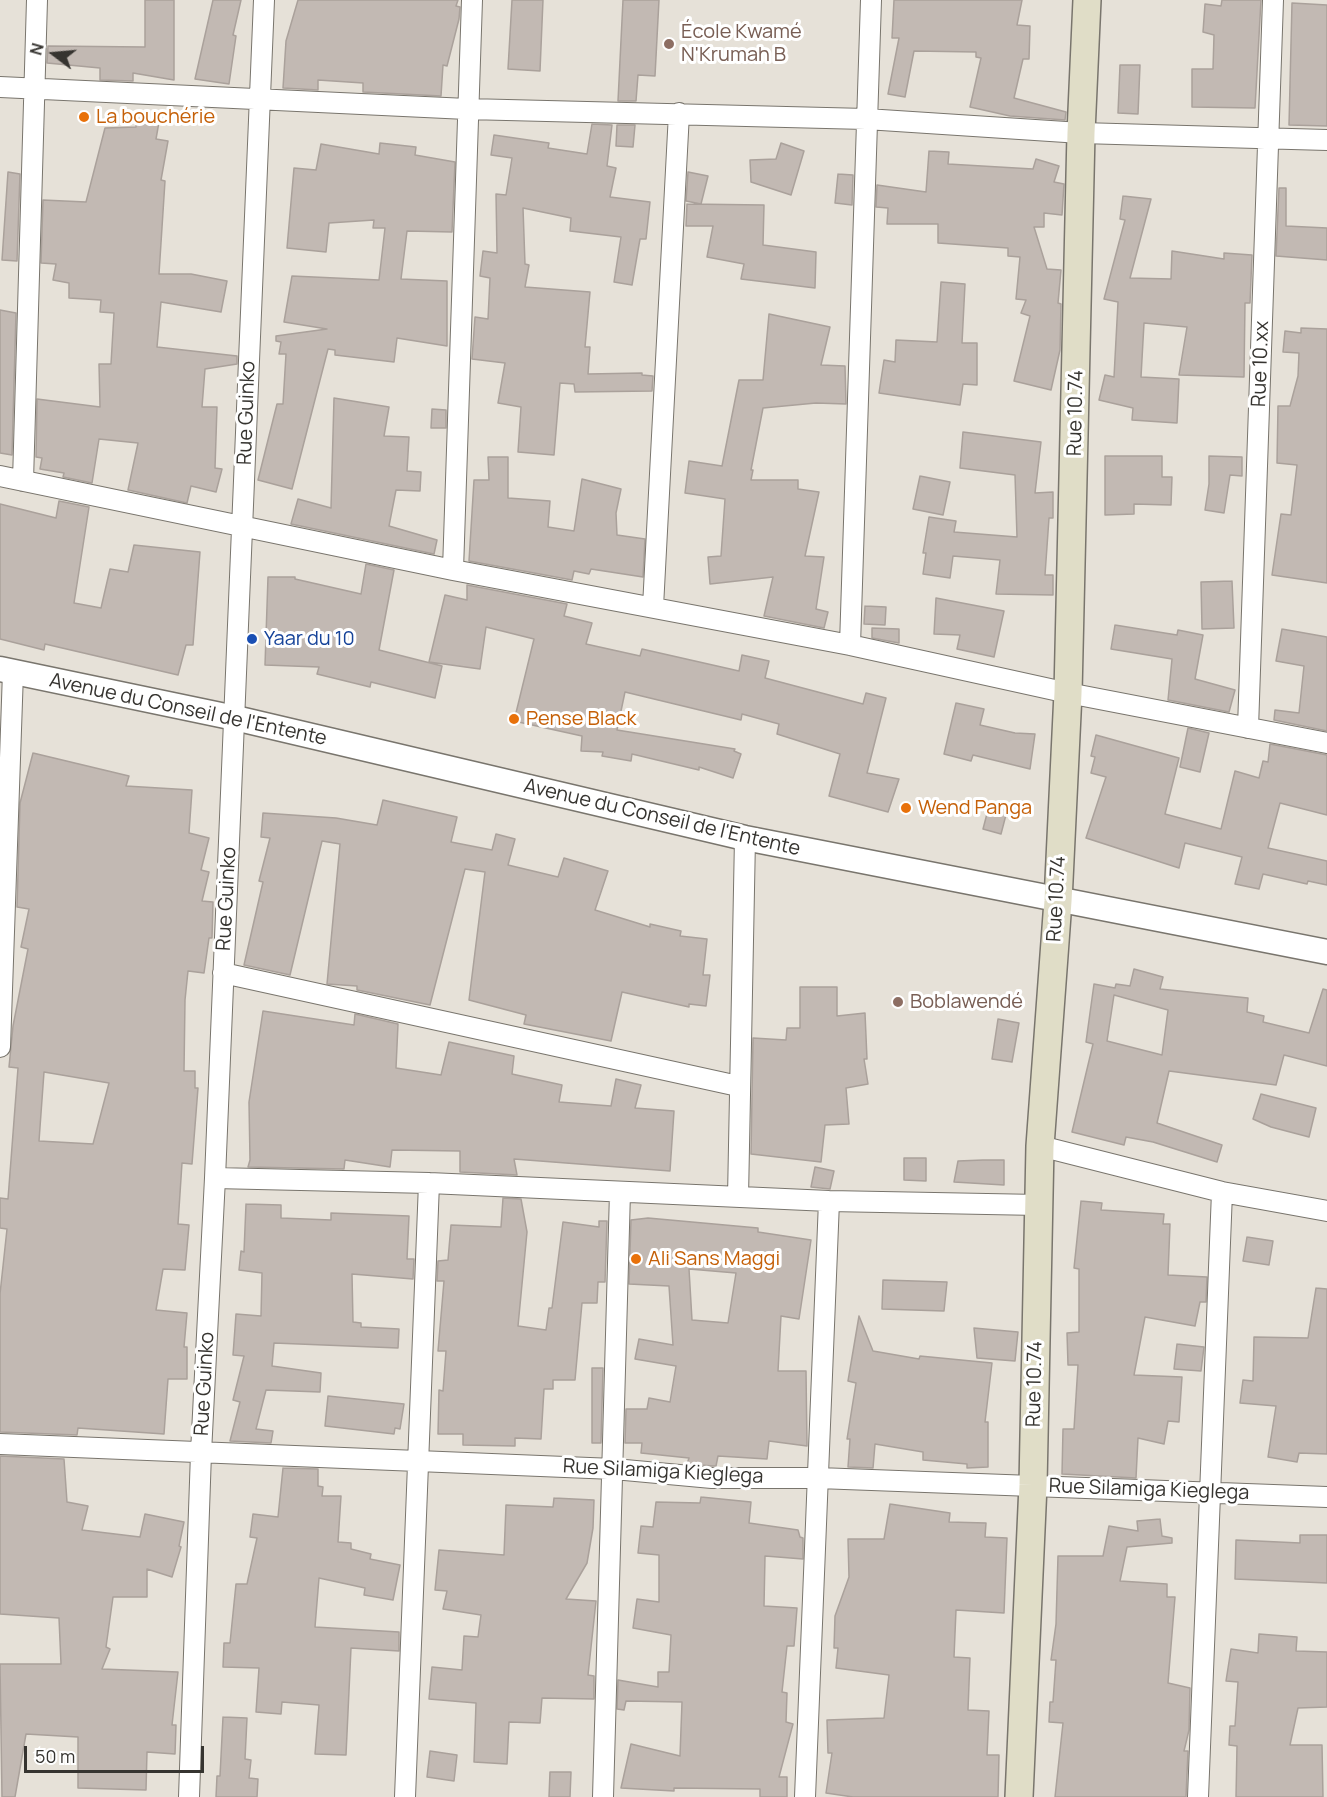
<!DOCTYPE html>
<html>
<head>
<meta charset="utf-8">
<style>
  body { margin:0 }
  #map { position:relative; width:1327px; height:1797px; overflow:hidden; background:#e6e1d8; font-family:Manrope,sans-serif }
  canvas { display:block }
  .north { position:absolute; left:24px; top:24px; width:60px; height:60px; -webkit-text-stroke:4px #fff; paint-order:stroke; rotate:286deg; font-size:16px; font-weight:700; line-height:24px; text-align:center; color:#363430 }
  .north::after { content:''; display:block; margin:auto; width:21px; height:27px; background:#363430; clip-path:polygon(50% 0,100% 100%,50% 72%,0 100%) }
  .scale { position:absolute; left:24px; top:1746px; width:180px; height:27px; box-sizing:border-box; border:3px solid #363430; border-top:0; padding-left:8px; font-size:18px; line-height:21px; white-space:nowrap; color:#363430; -webkit-text-stroke:4px #fff; paint-order:stroke }
</style>
</head>
<body>
<div id="map">
<canvas width="1327" height="1797"></canvas>
<div class="north">N</div>
<div class="scale">50 m</div>
</div>
<script>
const c = document.querySelector('canvas').getContext('2d');
c.lineJoin = 'round';
function fill(path, color) { c.fillStyle = color; c.fill(path, 'evenodd'); }
const poly = rows => new Path2D(rows.map(r => 'M' + r).join(''));
function trace(path, color, width, dash) { c.strokeStyle = color; c.lineWidth = width; c.lineCap = dash ? 'butt' : 'round'; c.setLineDash(dash || []); c.stroke(path); }
function label(font, color, halo, rows, align = 'center') {
  c.font = font + ' Manrope,sans-serif'; c.lineWidth = 6; c.setLineDash([]); c.textBaseline = 'middle'; c.strokeStyle = halo; c.fillStyle = color; for (const [text, x, y, turn = 0] of rows) {
    c.save(); c.translate(x, y); c.rotate((+turn || 0) * Math.PI / 180); c.textAlign = isNaN(turn) ? turn : align; if (halo) c.strokeText(text, 0, 0); c.fillText(text, 0, 0); c.restore();
  }
}
const building = poly([
  [145,0,174,0,174,80,133,73,133,81,100,80,100,68,47,63,48,46,145,47,145,0],
  [213,0,241,0,233,35,236,36,229,84,195,79,213,0],
  [298,0,458,0,456,6,460,7,459,19,447,66,443,65,441,96,363,92,363,83,318,80,318,90,283,88,286,41,298,0],
  [512,0,543,0,540,71,508,69,512,0],
  [623,0,659,0,655,76,638,75,636,101,618,101,623,0],
  [894,0,1022,0,1017,25,1030,26,1029,59,1023,59,1014,98,1066,112,1065,120,1010,116,970,107,981,58,976,57,976,52,914,51,905,97,888,94,899,38,892,38,894,0],
  [1222,0,1261,0,1255,108,1192,107,1192,69,1213,69,1214,35,1203,32,1205,4,1221,6,1222,0],
  [1292,3,1327,5,1327,126,1289,125,1292,3],
  [1120,65,1140,65,1138,114,1118,113,1120,65],
  [137,118,159,122,156,139,168,141,161,180,165,181,159,274,191,274,227,281,221,312,161,302,157,347,237,356,237,364,205,369,202,407,217,407,215,468,222,469,216,492,191,486,187,503,128,490,138,443,99,439,92,483,63,477,64,473,40,469,42,458,36,457,37,399,100,407,99,364,111,364,114,313,100,312,101,300,69,298,69,283,53,280,56,264,41,263,43,200,86,202,105,128,136,127,137,118],
  [592,124,612,125,607,166,616,168,610,197,650,202,646,239,640,239,632,285,614,282,621,237,570,231,571,218,523,208,525,264,529,265,525,287,590,292,585,347,590,347,588,374,642,373,642,375,653,376,652,391,575,392,574,384,560,383,554,455,518,452,521,407,498,403,505,363,472,359,475,317,488,319,490,278,480,276,483,251,497,253,496,194,506,195,512,158,491,155,494,135,549,143,548,148,587,154,592,124],
  [617,125,635,125,633,147,616,146,617,125],
  [380,143,416,147,415,155,455,162,452,232,407,231,401,279,447,281,447,346,397,338,394,362,335,355,335,350,328,349,292,489,258,480,277,404,283,404,286,354,279,354,281,342,276,341,276,336,327,329,284,322,292,276,379,280,385,228,373,228,374,220,329,223,326,252,287,248,294,168,316,170,321,144,379,154,380,143],
  [781,143,804,151,791,195,751,182,750,160,776,159,781,143],
  [929,151,949,152,948,164,1033,169,1036,159,1059,166,1054,182,1064,184,1062,215,1044,213,1044,227,1034,227,1047,269,1061,270,1058,303,1061,304,1060,350,1051,390,1014,381,1030,316,1021,313,1026,300,1016,299,1020,257,1008,256,1008,248,938,243,938,224,887,224,888,208,876,207,877,185,926,192,929,151],
  [8,172,20,174,17,261,2,260,8,172],
  [688,172,708,176,701,204,686,201,688,172],
  [838,174,853,175,852,205,835,203,838,174],
  [1279,188,1286,188,1286,226,1327,228,1327,260,1276,256,1279,188],
  [1123,196,1151,199,1130,278,1171,279,1172,251,1224,259,1224,253,1252,255,1250,303,1245,303,1244,377,1179,375,1187,327,1144,323,1141,377,1179,379,1177,423,1132,420,1133,408,1099,400,1105,375,1114,377,1118,302,1104,299,1125,220,1120,219,1123,196],
  [687,204,764,205,763,245,816,252,815,288,741,279,744,264,707,257,713,226,686,226,687,204],
  [941,282,965,284,962,343,977,343,977,385,963,384,960,405,879,393,884,360,895,362,896,340,937,342,941,282],
  [0,310,16,313,12,455,0,453,0,310],
  [769,314,830,327,821,365,845,366,846,404,816,403,763,408,751,470,753,470,751,480,798,480,798,489,819,492,805,556,824,557,816,609,828,612,824,628,764,616,773,577,710,584,708,557,721,556,725,499,685,493,689,461,722,466,739,380,763,380,769,314],
  [1301,328,1327,329,1327,583,1272,575,1281,514,1291,515,1297,465,1277,463,1278,406,1290,406,1298,376,1299,353,1283,352,1285,331,1301,333,1301,328],
  [334,398,389,407,384,436,409,437,407,471,421,472,420,491,396,490,389,526,437,540,434,554,291,524,298,499,331,508,334,398],
  [432,409,446,410,446,428,431,428,432,409],
  [963,432,1041,442,1035,493,1053,492,1053,518,1049,518,1045,575,1053,575,1053,595,996,594,1000,560,953,556,950,578,923,574,926,553,923,553,929,517,956,521,954,532,1017,537,1015,475,960,468,963,432],
  [1105,456,1162,456,1162,477,1172,477,1171,505,1134,504,1134,514,1105,515,1105,456],
  [1209,456,1242,457,1242,476,1230,475,1224,513,1205,510,1209,484,1209,456],
  [488,457,508,457,508,498,550,501,548,527,574,531,582,479,621,489,616,513,617,535,645,539,643,577,591,569,589,574,574,571,572,580,469,561,474,480,489,480,488,457],
  [920,476,950,482,943,515,913,509,920,476],
  [59,501,89,507,74,603,101,608,110,569,128,572,134,545,200,552,193,645,186,645,178,675,45,644,44,650,0,639,0,504,56,518,59,501],
  [366,564,394,570,379,650,442,666,435,698,371,682,370,687,317,674,319,667,265,665,268,577,295,577,295,579,361,594,366,564],
  [1232,581,1234,628,1202,629,1201,582,1232,581],
  [467,585,567,604,564,616,592,623,586,644,640,656,642,649,739,671,742,655,769,661,765,678,863,704,866,693,886,698,867,773,899,779,888,812,829,796,840,754,777,734,779,724,742,714,741,720,625,692,617,730,735,749,734,751,741,754,733,778,699,767,699,770,632,754,631,761,602,756,603,752,581,751,582,736,514,721,534,639,486,627,480,669,429,662,445,595,467,600,467,585],
  [936,598,1004,611,994,657,957,649,960,635,934,634,936,598],
  [865,606,886,607,885,625,864,624,865,606],
  [1115,625,1177,635,1178,630,1203,635,1195,679,1235,690,1229,712,1168,700,1172,659,1111,649,1115,625],
  [872,628,899,629,899,643,872,638,872,628],
  [1282,629,1327,637,1327,731,1274,720,1275,710,1299,713,1304,666,1276,661,1282,629],
  [956,703,984,709,980,725,1015,733,1035,734,1030,769,973,755,971,761,944,754,956,703],
  [1188,728,1209,733,1200,772,1180,767,1188,728],
  [1096,735,1179,758,1165,814,1221,829,1235,771,1259,778,1263,761,1268,762,1270,744,1327,755,1327,815,1280,803,1268,848,1327,861,1327,885,1308,881,1307,884,1263,874,1259,889,1235,884,1242,857,1185,843,1179,868,1086,838,1106,777,1091,773,1095,757,1091,756,1096,735],
  [33,753,129,776,126,786,192,790,189,833,209,838,201,870,209,872,202,901,213,902,212,938,209,938,204,973,188,971,185,1000,184,1071,195,1071,195,1088,198,1088,192,1164,182,1163,178,1224,189,1225,185,1270,163,1269,156,1310,187,1313,184,1347,187,1347,187,1379,168,1379,164,1434,78,1428,77,1435,0,1432,0,1294,7,1229,0,1228,0,1198,8,1199,18,1068,9,1067,13,1026,28,949,21,947,29,909,17,907,20,803,33,753],
  [44,1072,109,1083,93,1144,39,1141,44,1072],
  [383,800,457,817,451,842,492,850,496,834,515,839,508,865,558,877,564,858,608,871,595,910,650,927,650,924,681,931,680,936,707,939,703,975,710,975,706,1006,689,1004,689,1007,622,992,611,1041,524,1024,526,1015,469,1000,485,872,465,869,430,1005,357,990,357,986,327,984,340,844,322,841,290,975,244,965,263,882,259,881,270,838,261,837,263,813,336,818,377,825,383,800],
  [989,806,1007,811,1001,834,983,829,989,806],
  [1134,969,1163,977,1160,989,1248,998,1247,1012,1264,1016,1263,1022,1309,1033,1323,989,1327,990,1327,1066,1284,1055,1276,1085,1169,1071,1157,1123,1222,1145,1217,1162,1153,1142,1126,1137,1124,1145,1072,1132,1093,1044,1086,1042,1094,984,1115,988,1116,984,1130,986,1134,969],
  [1114,995,1168,1010,1162,1055,1107,1041,1114,995],
  [800,987,837,987,837,1016,865,1013,867,1059,864,1059,868,1084,846,1088,849,1124,825,1125,821,1162,751,1154,753,1038,786,1040,787,1028,800,1028,800,987],
  [263,1011,354,1025,355,1014,398,1024,396,1068,441,1075,449,1042,514,1056,512,1074,562,1085,559,1102,611,1106,616,1079,641,1085,635,1108,674,1111,670,1171,514,1159,517,1175,460,1172,460,1151,392,1150,390,1167,345,1160,344,1169,248,1167,250,1160,249,1102,263,1011],
  [998,1019,1019,1023,1012,1062,992,1059,998,1019],
  [1261,1094,1316,1108,1309,1137,1271,1127,1253,1119,1261,1094],
  [904,1158,926,1158,926,1181,904,1180,904,1158],
  [983,1160,1004,1160,1004,1185,954,1182,958,1161,983,1160],
  [815,1167,834,1171,830,1189,811,1187,815,1167],
  [503,1198,521,1199,527,1232,518,1326,546,1330,549,1308,552,1308,563,1222,599,1227,599,1221,607,1221,605,1282,598,1282,597,1303,582,1303,575,1380,553,1380,553,1389,544,1389,541,1439,515,1438,515,1446,463,1445,463,1434,438,1434,439,1390,443,1391,446,1351,438,1351,444,1281,437,1281,438,1261,448,1260,451,1225,501,1227,503,1198],
  [1081,1201,1102,1203,1101,1210,1164,1214,1163,1224,1170,1224,1168,1275,1207,1277,1206,1302,1200,1302,1195,1326,1145,1317,1134,1375,1182,1377,1179,1422,1168,1421,1164,1444,1138,1438,1136,1478,1062,1474,1063,1429,1074,1429,1078,1365,1068,1365,1067,1333,1079,1332,1079,1269,1074,1268,1081,1201],
  [246,1204,281,1205,281,1218,331,1220,331,1213,409,1216,407,1259,414,1259,413,1279,352,1274,353,1322,361,1323,361,1327,399,1329,398,1348,274,1343,272,1366,321,1373,320,1392,266,1390,256,1429,273,1431,271,1443,230,1441,240,1402,233,1400,244,1356,233,1355,236,1314,261,1316,262,1273,239,1270,241,1251,244,1252,246,1204],
  [648,1218,758,1228,758,1232,811,1240,799,1319,781,1316,778,1371,806,1371,807,1446,769,1441,767,1459,718,1456,716,1466,713,1466,687,1464,689,1458,641,1453,642,1443,625,1443,626,1409,647,1409,649,1398,670,1402,676,1366,635,1359,639,1339,673,1345,669,1286,629,1284,631,1220,648,1218],
  [689,1269,736,1273,728,1323,692,1320,689,1269],
  [1247,1237,1273,1241,1269,1265,1243,1261,1247,1237],
  [883,1280,947,1282,944,1311,882,1309,883,1280],
  [1316,1288,1327,1289,1327,1454,1299,1453,1297,1462,1268,1457,1276,1406,1240,1403,1243,1380,1253,1381,1254,1337,1308,1338,1316,1288],
  [859,1316,873,1351,919,1359,920,1356,992,1363,985,1422,988,1422,988,1467,967,1468,967,1464,923,1460,923,1452,875,1444,873,1468,848,1467,850,1439,847,1439,856,1383,848,1381,859,1316],
  [974,1328,1018,1332,1015,1361,977,1358,974,1328],
  [1177,1344,1204,1347,1201,1371,1174,1369,1177,1344],
  [592,1368,603,1368,601,1443,592,1443,592,1368],
  [328,1396,404,1404,400,1429,395,1428,394,1434,325,1426,328,1396],
  [0,1456,64,1459,67,1502,88,1506,82,1530,140,1537,145,1514,184,1522,179,1546,181,1547,172,1577,147,1569,147,1597,113,1597,106,1647,110,1649,102,1669,178,1672,172,1725,176,1725,175,1754,147,1752,146,1790,78,1788,78,1737,26,1734,15,1797,2,1797,0,1664,61,1664,59,1618,0,1614,0,1456],
  [283,1468,318,1469,318,1486,323,1487,322,1496,341,1496,338,1542,351,1543,351,1549,371,1554,370,1559,400,1565,393,1600,364,1595,365,1588,319,1578,315,1627,399,1632,399,1651,351,1648,346,1755,315,1754,319,1705,282,1702,281,1714,256,1712,259,1668,223,1667,224,1643,230,1643,236,1584,247,1584,257,1538,250,1537,253,1514,278,1517,283,1468],
  [701,1497,751,1502,749,1523,798,1530,800,1537,803,1538,803,1559,765,1556,764,1606,797,1608,794,1646,787,1646,782,1692,787,1693,786,1722,793,1724,779,1777,787,1777,787,1797,760,1797,760,1789,674,1788,674,1791,621,1788,631,1744,680,1756,682,1702,626,1701,624,1710,617,1709,618,1680,658,1687,658,1672,669,1672,671,1635,633,1628,637,1599,659,1602,659,1555,638,1553,641,1526,653,1527,656,1502,700,1503,701,1497],
  [554,1498,594,1500,593,1528,587,1563,566,1599,596,1601,588,1675,594,1676,594,1699,542,1698,540,1723,509,1722,507,1764,474,1762,476,1703,429,1699,432,1667,462,1670,464,1636,478,1637,481,1615,443,1609,447,1591,435,1590,439,1550,504,1555,506,1505,553,1507,554,1498],
  [890,1504,950,1513,949,1522,986,1523,985,1537,1007,1538,1004,1613,956,1610,954,1657,970,1658,968,1710,989,1711,987,1755,999,1755,998,1797,853,1797,826,1793,832,1753,828,1753,827,1720,884,1718,889,1675,836,1668,838,1648,834,1648,835,1616,849,1577,848,1539,884,1539,890,1504],
  [1160,1519,1162,1536,1172,1538,1172,1543,1127,1547,1120,1581,1167,1584,1167,1597,1175,1597,1168,1683,1190,1688,1189,1730,1184,1751,1188,1751,1186,1797,1055,1797,1063,1723,1049,1722,1050,1702,1053,1702,1056,1660,1051,1660,1056,1624,1058,1556,1103,1556,1109,1526,1138,1531,1137,1521,1160,1519],
  [1300,1535,1327,1535,1327,1583,1235,1579,1236,1540,1300,1543,1300,1535],
  [1259,1634,1297,1637,1296,1651,1327,1652,1327,1707,1298,1708,1290,1745,1322,1745,1323,1797,1236,1797,1237,1746,1229,1745,1230,1726,1235,1726,1238,1682,1226,1681,1231,1649,1258,1653,1259,1634],
  [223,1717,247,1718,245,1759,251,1760,249,1778,258,1779,257,1797,216,1797,217,1776,220,1776,223,1717],
  [430,1751,457,1755,454,1781,427,1777,430,1751],
  [550,1772,571,1772,570,1797,549,1797,550,1772]
]);
const minor = poly([
  [0,87,467,109,866,119,1081,133,1327,140],
  [0,476,453,570,850,645,1068,693,1327,743],
  [23,481,37,0],
  [453,570,472,0],
  [653,607,679,113],
  [850,645,871,0],
  [1248,728,1273,0],
  [223,973,738,1086],
  [0,1047,13,672],
  [1040,1146,1222,1192,1327,1211],
  [215,1178,429,1183,829,1201,1039,1205],
  [738,1197,745,838],
  [0,1444,614,1469,712,1478,818,1478,1327,1497],
  [189,1797,201,1453,215,1178,264,0],
  [405,1797,429,1183],
  [603,1797,620,1192],
  [805,1797,829,1201],
  [1198,1797,1222,1192]
]);
const tertiary = poly([
  [0,669,235,718,745,838,1327,952]
]);
const secondary = poly([
  [1019,1797,1033,1485,1040,1146,1058,901,1068,693,1081,133,1087,0]
]);
const markers = [
  [669,44,6,"#8d6e63"],
  [84,117,6,"#e8710a"],
  [252,639,6,"#1a4fb4"],
  [514,719,6,"#e8710a"],
  [906,808,6,"#e8710a"],
  [898,1002,6,"#8d6e63"],
  [636,1259,6,"#e8710a"]
];
const educationNames = [
  ["École Kwamé",681,32],
  ["N'Krumah B",681,55],
  ["Boblawendé",910,1002]
];
const foodNames = [
  ["La bouchérie",96,117],
  ["Pense Black",526,719],
  ["Wend Panga",918,808],
  ["Ali Sans Maggi",648,1259]
];
const streetNames = [
  ["Rue 10.xx",1261,364,-88],
  ["Rue Guinko",247,413,-88],
  ["Rue 10.74",1076,413,-89],
  ["Avenue du Conseil de l'Entente",188,710,12],
  ["Avenue du Conseil de l'Entente",662,818,13],
  ["Rue Guinko",227,899,-87],
  ["Rue 10.74",1057,899,-87],
  ["Rue Guinko",205,1384,-87],
  ["Rue 10.74",1035,1384,-89],
  ["Rue Silamiga Kieglega",663,1472,3],
  ["Rue Silamiga Kieglega",1149,1490,2]
];
const transitNames = [
  ["Yaar du 10",264,639]
];
fill(building, '#c2b9b3');
trace(building, '#aaa19b', 1.5);
trace(minor, '#79756d', 22);
trace(tertiary, '#79756d', 27);
trace(secondary, '#79756d', 30);
trace(minor, '#fff', 20);
trace(tertiary, '#fff', 24);
trace(secondary, '#e0ddc7', 27);
for (const [x, y, r, color] of markers) { const dot = new Path2D(); dot.arc(x, y, r, 0, 2 * Math.PI); c.fillStyle = color; c.fill(dot); trace(dot, '#fff', 2); }
label('20px', '#785e54', '#fff', educationNames, 'left');
label('20px', '#c56008', '#fff', foodNames, 'left');
label('20px', '#363430', '#fff', streetNames);
label('20px', '#164399', '#fff', transitNames, 'left');
</script>
</body>
</html>
